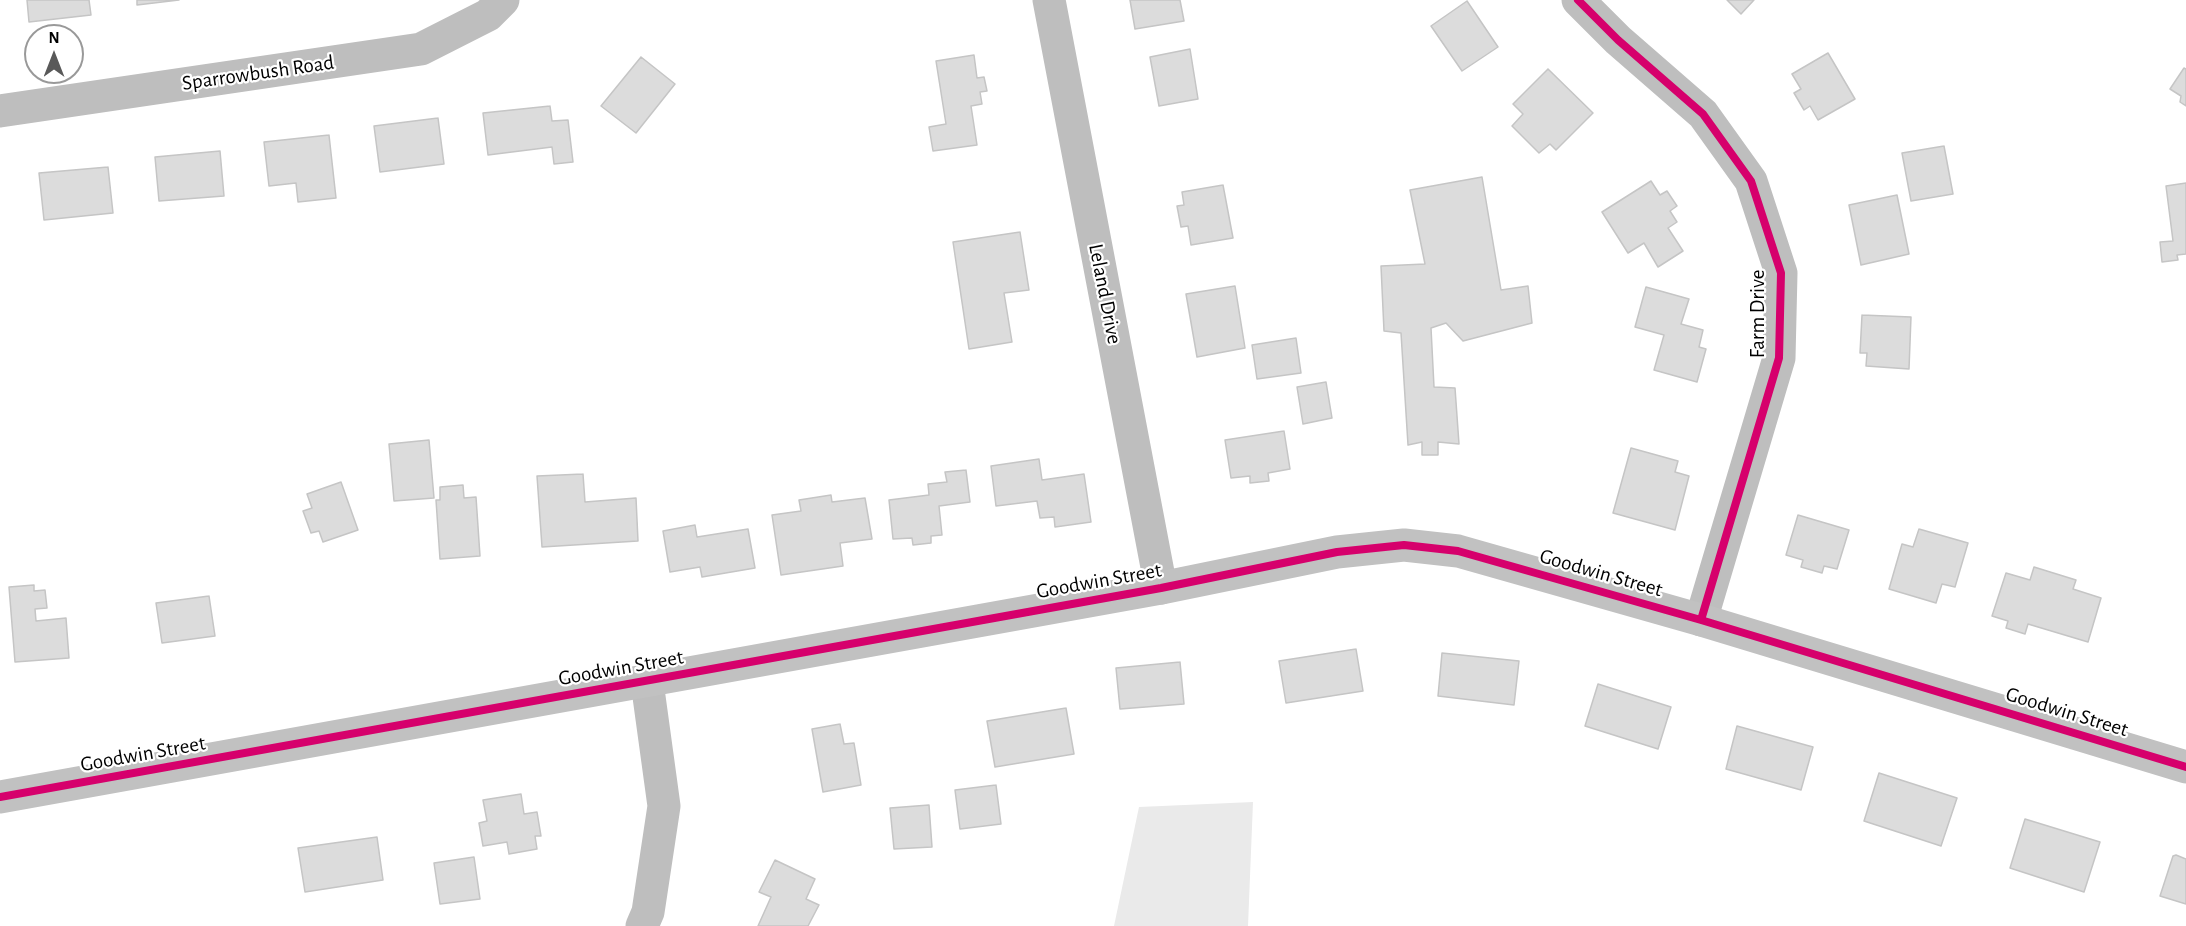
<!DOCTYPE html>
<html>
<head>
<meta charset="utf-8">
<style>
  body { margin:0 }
  #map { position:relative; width:2186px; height:926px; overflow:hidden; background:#fff; font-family:"Alegreya Sans",sans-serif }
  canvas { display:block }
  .north { position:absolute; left:24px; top:24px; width:60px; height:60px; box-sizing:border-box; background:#fff; border:2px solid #999; border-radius:50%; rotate:0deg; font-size:16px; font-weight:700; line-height:24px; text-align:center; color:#000 }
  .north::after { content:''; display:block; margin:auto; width:21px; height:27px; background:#595959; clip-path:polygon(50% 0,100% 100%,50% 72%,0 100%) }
</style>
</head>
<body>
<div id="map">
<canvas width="2186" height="926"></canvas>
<div class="north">N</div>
</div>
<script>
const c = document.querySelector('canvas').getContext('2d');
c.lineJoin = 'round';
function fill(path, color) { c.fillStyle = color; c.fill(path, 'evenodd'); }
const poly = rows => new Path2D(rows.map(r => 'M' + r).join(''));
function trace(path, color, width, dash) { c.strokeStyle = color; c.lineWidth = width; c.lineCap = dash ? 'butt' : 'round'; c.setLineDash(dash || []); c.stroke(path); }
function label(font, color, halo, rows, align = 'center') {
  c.font = font + ' "Alegreya Sans",sans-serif'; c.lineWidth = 4.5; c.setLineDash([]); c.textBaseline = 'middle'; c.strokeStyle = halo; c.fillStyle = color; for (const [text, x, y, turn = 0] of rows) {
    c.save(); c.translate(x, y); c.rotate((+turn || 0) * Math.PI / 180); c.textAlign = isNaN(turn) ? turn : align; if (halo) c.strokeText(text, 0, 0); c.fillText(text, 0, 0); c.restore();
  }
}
const green = poly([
  [1253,802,1248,926,1114,926,1139,807]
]);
const building = poly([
  [27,0,89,0,91,15,29,22,27,0],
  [137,0,179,0,137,5,137,0],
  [1130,0,1180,0,1184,21,1135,29,1130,0],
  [1727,0,1754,0,1741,14,1727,0],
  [1467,1,1498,47,1462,71,1431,26,1467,1],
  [1190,49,1198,99,1159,106,1150,57,1190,49],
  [1828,53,1855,99,1818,120,1810,106,1804,110,1794,93,1801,89,1792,74,1828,53],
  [974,55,977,78,984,77,987,91,980,92,982,104,971,106,977,145,933,151,929,127,946,124,936,61,974,55],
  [641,57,675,84,636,133,601,106,641,57],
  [2184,68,2186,69,2186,106,2180,102,2181,96,2170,89,2184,68],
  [1548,69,1593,113,1556,150,1550,144,1539,153,1512,126,1523,114,1513,104,1548,69],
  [550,106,552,121,568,120,573,162,554,164,552,147,488,155,483,113,550,106],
  [438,118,444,164,380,172,374,126,438,118],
  [329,135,336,198,298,202,296,183,269,186,264,142,329,135],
  [1944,146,1953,194,1911,201,1902,153,1944,146],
  [220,151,224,196,159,201,155,157,220,151],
  [108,167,113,213,44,220,39,173,108,167],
  [1482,177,1501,290,1528,286,1532,323,1463,341,1446,323,1431,328,1434,387,1455,388,1459,444,1438,442,1438,455,1422,455,1422,442,1408,445,1401,333,1384,331,1381,266,1425,264,1410,190,1482,177],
  [1651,181,1660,195,1667,191,1677,206,1670,211,1677,222,1668,228,1683,251,1658,267,1644,243,1628,253,1602,212,1651,181],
  [2186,183,2186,254,2177,255,2178,260,2162,262,2160,242,2173,241,2166,186,2186,183],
  [1223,185,1233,238,1191,245,1188,226,1181,227,1177,206,1184,205,1182,192,1223,185],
  [1897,195,1909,254,1861,265,1849,205,1897,195],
  [1020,232,1029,290,1004,293,1012,342,969,349,953,242,1020,232],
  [1235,286,1245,348,1197,357,1186,294,1235,286],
  [1646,287,1689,299,1681,324,1703,330,1699,347,1706,349,1697,382,1654,370,1664,335,1635,327,1646,287],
  [1862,315,1911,317,1909,369,1866,366,1867,353,1860,353,1862,315],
  [1296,338,1301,373,1257,379,1252,345,1296,338],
  [1326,382,1332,418,1303,424,1297,387,1326,382],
  [1284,431,1290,469,1268,473,1269,481,1250,483,1250,476,1231,478,1225,440,1284,431],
  [429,440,434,498,394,501,389,444,429,440],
  [1631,448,1678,461,1675,472,1689,476,1675,530,1613,513,1631,448],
  [1039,459,1042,480,1084,474,1091,522,1055,527,1054,517,1040,518,1037,501,996,506,991,466,1039,459],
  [966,470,970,502,939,506,942,535,931,536,931,543,913,545,912,538,893,539,889,500,929,495,928,484,947,482,945,472,966,470],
  [583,474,585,502,636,498,638,541,542,547,537,476,583,474],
  [341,482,358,530,323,542,319,531,311,533,303,511,312,508,307,494,341,482],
  [463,485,464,498,476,497,480,556,440,559,436,500,440,500,440,487,463,485],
  [831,495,832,502,865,498,872,539,840,543,843,566,781,575,772,515,801,511,799,500,831,495],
  [1798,515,1849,530,1837,569,1824,566,1822,573,1801,567,1803,560,1786,555,1798,515],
  [695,525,697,537,748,529,755,568,702,577,700,567,670,572,663,531,695,525],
  [1919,529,1968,543,1955,587,1942,584,1936,603,1889,589,1902,544,1913,547,1919,529],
  [2034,567,2076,580,2073,589,2101,598,2088,642,2028,624,2025,634,2006,628,2008,621,1992,616,2006,573,2030,580,2034,567],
  [34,585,34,591,45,590,47,608,35,609,36,621,66,618,69,658,15,662,9,587,34,585],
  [209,596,215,636,162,643,156,603,209,596],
  [1356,649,1363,691,1286,703,1279,661,1356,649],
  [1442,653,1519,661,1514,705,1438,696,1442,653],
  [1180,662,1184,704,1120,709,1116,668,1180,662],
  [1598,684,1671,707,1658,749,1585,726,1598,684],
  [1066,708,1074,754,995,767,987,721,1066,708],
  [840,724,844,744,854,743,861,785,823,792,812,729,840,724],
  [1737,726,1813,747,1801,790,1726,769,1737,726],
  [1879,773,1957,798,1941,846,1864,821,1879,773],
  [996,785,1001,824,960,829,955,790,996,785],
  [521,794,524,814,537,812,541,836,535,836,537,849,509,854,507,842,483,846,479,823,487,821,483,800,521,794],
  [929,805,932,847,894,849,890,808,929,805],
  [2025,819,2100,842,2084,892,2010,868,2025,819],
  [377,837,383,880,305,892,298,848,377,837],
  [2176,855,2186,859,2186,904,2160,896,2173,856,2176,855],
  [474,857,480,899,440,904,434,863,474,857],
  [775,860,815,879,806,899,819,905,808,926,758,926,771,897,759,892,775,860]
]);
const street = poly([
  [1049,0,1161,588],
  [1578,0,1618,40,1703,114,1751,181,1781,273,1779,358,1701,620],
  [0,111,421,49,488,15,503,0],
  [642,926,648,912,664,806,647,682]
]);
const secondary = poly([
  [0,797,1161,588,1337,552,1404,545,1458,551,1701,620,2186,767]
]);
const cycleway = poly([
  [1578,0,1618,40,1703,114,1751,181,1781,273,1779,358,1701,620],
  [0,797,1161,588,1337,552,1404,545,1458,551,1701,620,2186,767]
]);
const streetNames = [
  ["Sparrowbush Road",258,73,-8],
  ["Leland Drive",1105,294,79],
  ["Farm Drive",1758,314,-90],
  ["Goodwin Street",1601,573,16],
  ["Goodwin Street",1099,581,-10],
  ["Goodwin Street",621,668,-10],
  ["Goodwin Street",2067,712,17],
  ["Goodwin Street",143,754,-10]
];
fill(green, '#eaeaea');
fill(building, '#dcdcdc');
trace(building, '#c5c5c5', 1.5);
trace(street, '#bebebe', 33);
trace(secondary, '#c1c1c1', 33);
trace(cycleway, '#d6006c', 8);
label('21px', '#000', '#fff', streetNames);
</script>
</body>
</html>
